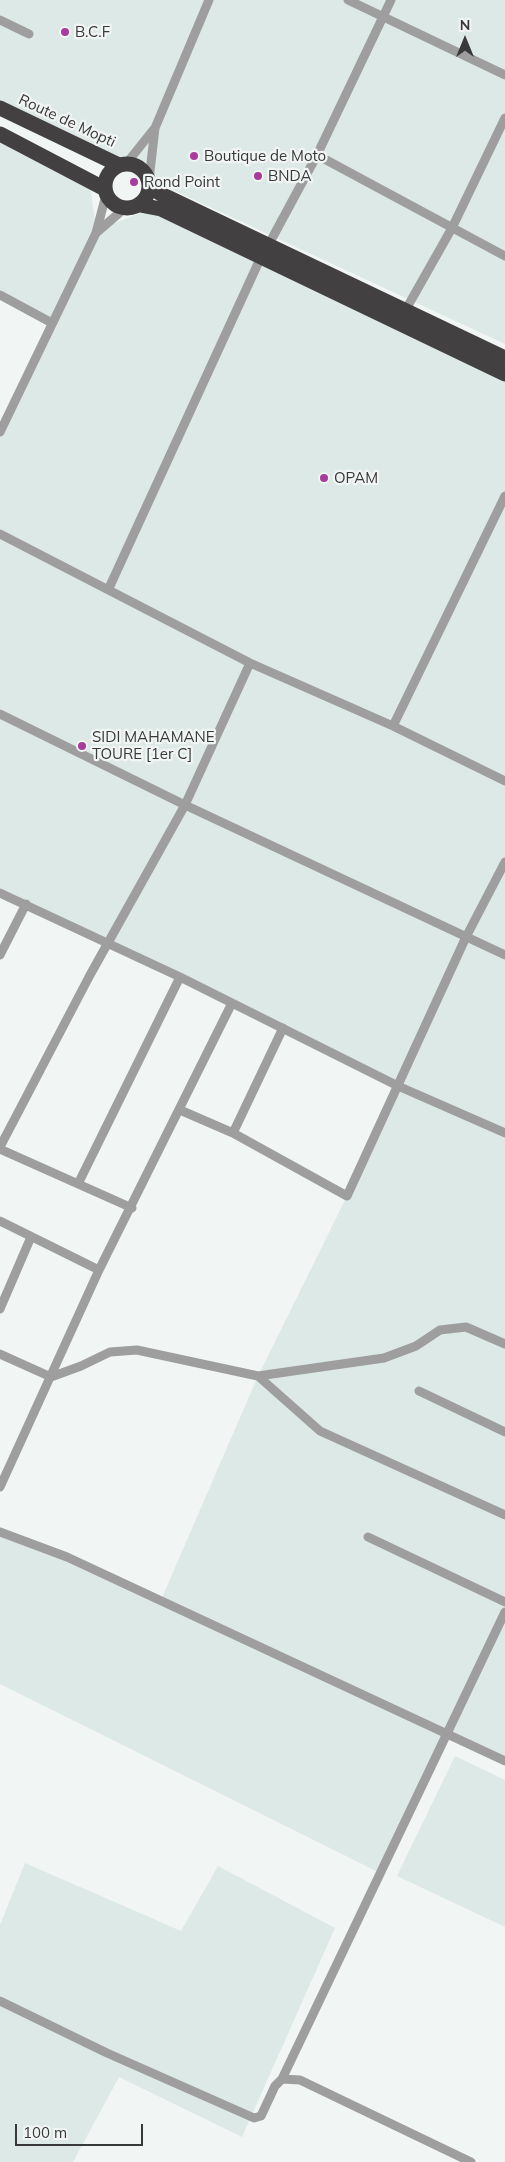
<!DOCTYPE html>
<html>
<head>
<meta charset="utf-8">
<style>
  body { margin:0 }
  #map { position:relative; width:505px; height:2162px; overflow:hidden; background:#f1f5f4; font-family:Mulish,sans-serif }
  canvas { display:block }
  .north { position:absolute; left:440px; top:15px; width:50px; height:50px; -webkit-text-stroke:4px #f1f5f4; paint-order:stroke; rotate:0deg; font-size:14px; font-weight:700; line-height:20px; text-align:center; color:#383939 }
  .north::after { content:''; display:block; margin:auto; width:18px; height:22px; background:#383939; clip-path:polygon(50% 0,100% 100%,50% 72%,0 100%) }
  .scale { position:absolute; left:15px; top:2124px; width:128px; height:22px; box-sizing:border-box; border:2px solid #383939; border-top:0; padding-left:6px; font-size:15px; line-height:18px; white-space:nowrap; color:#383939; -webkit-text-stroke:4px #f1f5f4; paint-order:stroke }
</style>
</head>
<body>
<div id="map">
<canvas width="505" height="2162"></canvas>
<div class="north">N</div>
<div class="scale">100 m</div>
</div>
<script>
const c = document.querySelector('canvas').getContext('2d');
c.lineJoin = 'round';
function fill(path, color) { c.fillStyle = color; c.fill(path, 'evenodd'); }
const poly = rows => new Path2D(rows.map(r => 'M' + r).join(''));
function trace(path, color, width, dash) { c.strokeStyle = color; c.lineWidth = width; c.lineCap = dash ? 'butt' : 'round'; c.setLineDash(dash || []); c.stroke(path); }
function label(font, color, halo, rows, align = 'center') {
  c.font = font + ' Mulish,sans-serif'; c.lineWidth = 4.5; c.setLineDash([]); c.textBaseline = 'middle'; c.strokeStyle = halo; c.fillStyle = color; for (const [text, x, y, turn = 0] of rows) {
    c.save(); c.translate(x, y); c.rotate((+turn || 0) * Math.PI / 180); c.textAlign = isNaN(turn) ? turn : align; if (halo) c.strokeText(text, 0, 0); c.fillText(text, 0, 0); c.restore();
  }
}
const built = poly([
  [0,0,505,0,505,344,119,165,0,102],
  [0,132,89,175,96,230,157,207,505,371,505,1761,447,1734,380,1873,0,1684,0,1532,161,1600,258,1376,347,1196,398,1086,0,893,0,432,52,324,0,295],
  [455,1756,505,1780,505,1927,397,1876],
  [25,1863,181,1931,218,1866,335,1928,242,2137,119,2077,73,2162,0,2162,0,1925]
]);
const street = poly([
  [348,0,505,75],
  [0,20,29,34],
  [317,155,505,256],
  [126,164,154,129],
  [149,180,155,128,209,0],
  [96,233,125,208],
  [269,244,317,155,391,0],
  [0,295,52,323],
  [405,311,452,228,505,118],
  [0,432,96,233,106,195],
  [0,534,250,663,393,726,505,781],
  [109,588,261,257],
  [0,714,185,805,505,955],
  [393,726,505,496],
  [0,893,180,977,398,1086,505,1133],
  [0,955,26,904],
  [180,1110,233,1133,347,1196,466,937,505,862],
  [233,1133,283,1028],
  [0,1147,90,975,185,805,250,663],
  [0,1149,132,1208],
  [78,1184,180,977],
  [0,1221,99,1270],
  [0,1309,31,1237],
  [0,1354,51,1377,81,1366,110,1352,137,1350,258,1376,384,1358,416,1346,440,1330,466,1327,505,1344],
  [258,1376,320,1431,505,1515],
  [419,1391,505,1432],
  [0,1487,99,1270,232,1003],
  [0,1532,67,1557,505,1761],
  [368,1537,505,1602],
  [0,2001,107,2053,254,2118,261,2116,275,2086,282,2079,300,2080,471,2162],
  [282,2079,505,1612]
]);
const highway = poly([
  [0,108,119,165],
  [0,134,105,189],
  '105 186a22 22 0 1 1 44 0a22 22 0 1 1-44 0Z',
  [149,186,161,194,505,358],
  [140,205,161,209,505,374]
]);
const markers = [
  [65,32,5,"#a83c9d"],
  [194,156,5,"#a83c9d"],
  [258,176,5,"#a83c9d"],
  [134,182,5,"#a83c9d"],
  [324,478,5,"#a83c9d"],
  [82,746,5,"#a83c9d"]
];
const poiNames = [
  ["B.C.F",75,32],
  ["Boutique de Moto",204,156],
  ["BNDA",268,176],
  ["Rond Point",144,182],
  ["OPAM",334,478],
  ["SIDI MAHAMANE",92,737],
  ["TOURE [1er C]",92,754]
];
const streetNames = [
  ["Route de Mopti",67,121,25]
];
fill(built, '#dde9e7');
trace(street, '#9f9e9f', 9);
trace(highway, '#424041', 15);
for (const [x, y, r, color] of markers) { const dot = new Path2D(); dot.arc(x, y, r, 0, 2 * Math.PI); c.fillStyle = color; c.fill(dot); trace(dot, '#f1f5f4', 2); }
label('15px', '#383939', '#f1f5f4', poiNames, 'left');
label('15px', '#383939', '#f1f5f4', streetNames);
</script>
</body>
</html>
